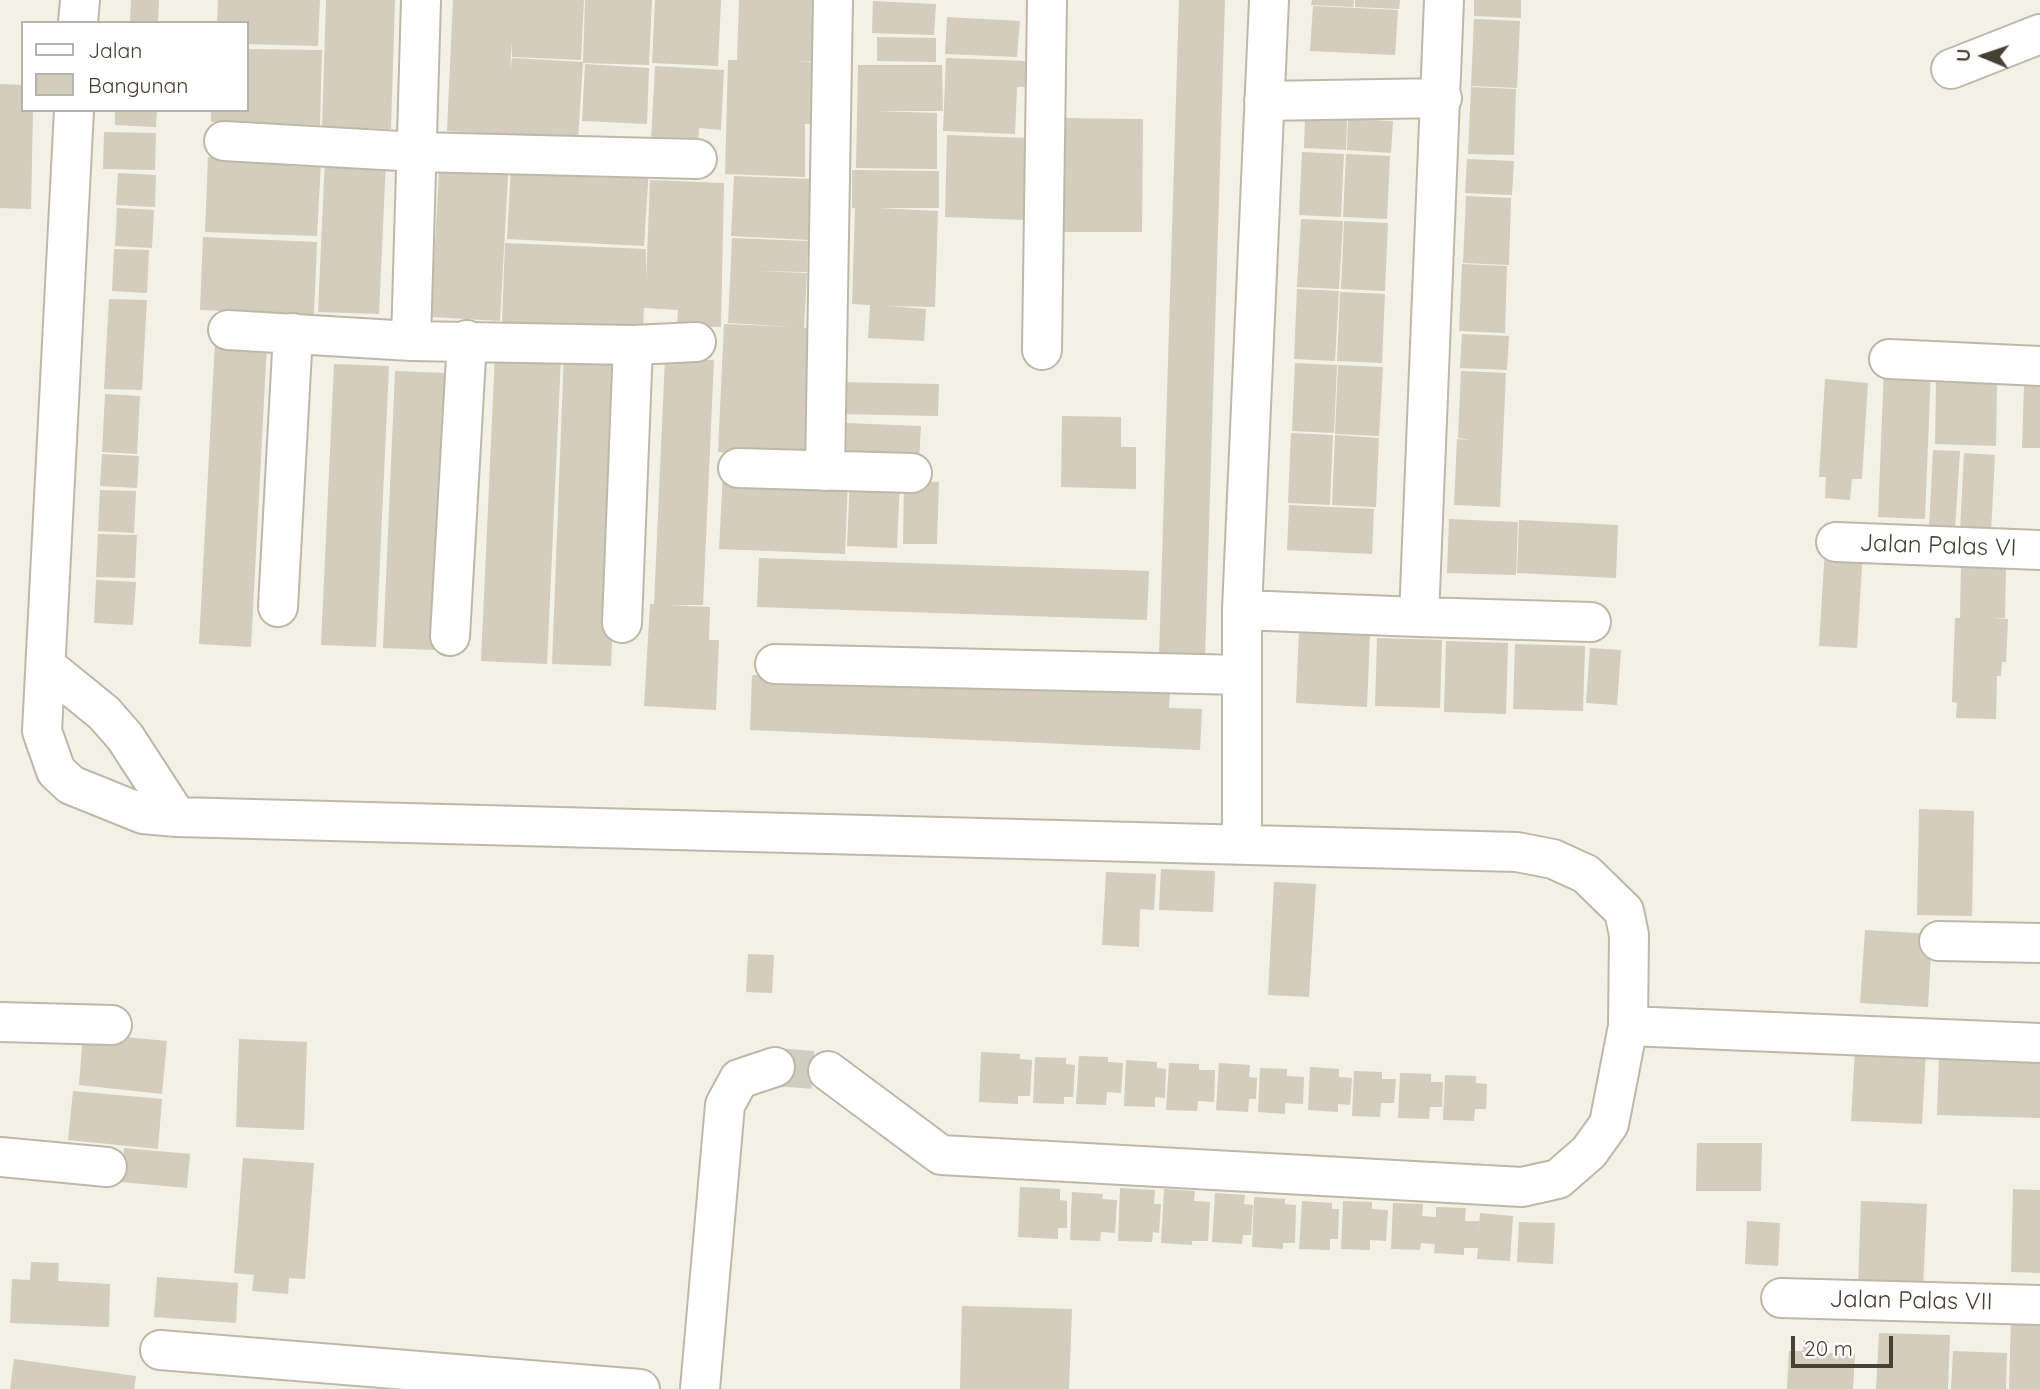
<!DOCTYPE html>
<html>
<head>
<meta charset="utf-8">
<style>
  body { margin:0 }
  #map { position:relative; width:2040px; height:1389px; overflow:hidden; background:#f3f0e6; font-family:Quicksand,sans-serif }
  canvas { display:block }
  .legend { position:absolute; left:21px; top:21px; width:228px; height:91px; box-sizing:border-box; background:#fff; border:2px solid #b5b3ae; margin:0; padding:9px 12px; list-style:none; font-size:21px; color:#464035 }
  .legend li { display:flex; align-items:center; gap:14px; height:35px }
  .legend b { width:35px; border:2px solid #b5b3ae }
  .north { position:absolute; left:1949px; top:21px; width:70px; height:70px; -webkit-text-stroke:5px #fff; paint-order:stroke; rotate:272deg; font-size:19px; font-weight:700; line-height:28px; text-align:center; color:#464035 }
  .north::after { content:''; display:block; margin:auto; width:24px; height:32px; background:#464035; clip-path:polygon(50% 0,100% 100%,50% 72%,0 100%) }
  .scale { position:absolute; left:1791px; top:1336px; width:102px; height:32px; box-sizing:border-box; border:4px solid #464035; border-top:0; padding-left:9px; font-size:21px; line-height:24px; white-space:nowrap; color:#464035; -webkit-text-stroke:5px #fff; paint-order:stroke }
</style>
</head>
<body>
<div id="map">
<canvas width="2040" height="1389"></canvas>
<ul class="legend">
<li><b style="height:9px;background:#fff"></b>Jalan</li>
<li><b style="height:19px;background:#d4ccbc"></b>Bangunan</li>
</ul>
<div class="north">U</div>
<div class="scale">20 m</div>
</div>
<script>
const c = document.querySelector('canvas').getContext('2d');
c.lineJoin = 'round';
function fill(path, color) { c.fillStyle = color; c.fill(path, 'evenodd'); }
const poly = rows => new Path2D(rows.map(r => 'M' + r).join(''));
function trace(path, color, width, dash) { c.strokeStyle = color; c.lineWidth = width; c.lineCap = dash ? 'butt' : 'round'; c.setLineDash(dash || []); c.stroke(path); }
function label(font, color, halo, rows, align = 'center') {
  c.font = font + ' Quicksand,sans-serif'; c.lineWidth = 7; c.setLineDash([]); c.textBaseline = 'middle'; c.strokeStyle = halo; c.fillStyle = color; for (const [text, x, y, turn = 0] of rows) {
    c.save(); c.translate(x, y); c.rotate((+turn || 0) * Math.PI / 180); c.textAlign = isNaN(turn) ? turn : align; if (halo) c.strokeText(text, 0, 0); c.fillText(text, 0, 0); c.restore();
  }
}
const building = poly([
  [131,0,159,0,158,23,130,23],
  [218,0,320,0,318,46,247,44,247,23,217,23],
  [326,0,395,0,391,129,322,127],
  [453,0,584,0,581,60,512,57,512,40,510,71,512,58,583,62,578,139,447,131],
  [585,0,652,0,649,65,583,63],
  [655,0,721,0,718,66,652,63],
  [739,0,815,0,814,62,796,61,815,63,812,124,805,124,805,177,725,174,728,60,737,60],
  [1179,0,1225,0,1205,659,1159,657],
  [1312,0,1354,0,1353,7,1311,5],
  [1355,0,1400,0,1399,9,1355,7],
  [1474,0,1521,0,1521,18,1474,16],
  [873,1,936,4,934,35,872,33],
  [1313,6,1398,10,1395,55,1310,51],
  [947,17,1020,21,1017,57,945,54],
  [1474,19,1520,21,1517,88,1471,86],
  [877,37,936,38,936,62,877,61],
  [247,49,322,50,320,125,211,122,211,110,247,110],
  [946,58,1027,61,1026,87,1017,87,1015,134,943,131],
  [585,64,649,68,647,124,582,121],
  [858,65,942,65,943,111,876,111,937,113,937,169,856,168],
  [655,66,724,70,721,130,699,128,698,144,651,141],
  [0,84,23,85,23,110,33,110,31,209,0,208],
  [1471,87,1516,89,1514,155,1468,154],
  [115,110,157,110,156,127,115,125],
  [1305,117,1347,119,1346,150,1304,148],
  [1060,118,1143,119,1142,232,1058,232],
  [1348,119,1393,121,1391,153,1347,150],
  [104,132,156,133,155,170,103,169],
  [947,135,1028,138,1026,220,945,217],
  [1302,152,1344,154,1341,217,1299,215],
  [440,154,509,158,500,321,431,317],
  [1346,154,1390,156,1387,219,1343,217],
  [208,157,321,162,317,236,205,232],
  [325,158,386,161,379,314,318,312],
  [1467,159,1514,161,1512,195,1465,193],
  [511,166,579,169,578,176,610,178,611,166,649,168,644,246,507,239],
  [852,170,939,171,939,208,877,208,938,211,935,307,887,306,926,309,924,341,868,338,870,305,852,304,855,208,852,208],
  [118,173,156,175,155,207,116,205],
  [734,176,811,179,809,240,731,236],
  [650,180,724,183,721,327,677,326,678,310,644,308,643,329,502,322,505,243,646,249,646,282],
  [1466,196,1511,198,1509,265,1463,263],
  [117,208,154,210,152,248,115,246],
  [1301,219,1343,221,1339,289,1297,287],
  [1344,221,1388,223,1385,291,1341,289],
  [203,237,317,242,314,315,200,310],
  [732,238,808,241,807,272,756,271,807,273,804,328,813,328,807,456,718,452,724,324,793,327,728,323],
  [114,249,149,250,147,293,112,291],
  [1462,264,1507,266,1505,333,1459,331],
  [1297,289,1339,291,1335,361,1294,359],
  [1340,292,1385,294,1382,363,1337,361],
  [109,299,147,300,142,390,104,389],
  [1462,334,1509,336,1507,370,1460,368],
  [215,341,267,344,251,647,199,644],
  [564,352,623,354,611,666,552,664],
  [495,353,561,356,547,664,481,661],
  [665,358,714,360,703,605,668,605,710,607,709,640,719,640,716,710,644,706,650,604,654,604],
  [1295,363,1337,365,1334,433,1292,431],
  [334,364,389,366,376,647,321,645],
  [1338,365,1383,367,1379,436,1335,434],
  [1884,368,1931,370,1925,519,1878,517],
  [395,371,447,373,434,650,383,648],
  [1461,371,1506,373,1500,507,1454,505,1457,439,1471,440,1458,438],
  [1825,379,1868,383,1862,479,1852,479,1850,500,1825,498,1826,477,1819,477],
  [839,382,939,384,938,416,839,414],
  [1936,382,1997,383,1996,446,1935,444],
  [2024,385,2040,385,2040,448,2022,448],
  [105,394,140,396,137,454,102,452],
  [1062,416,1121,417,1121,447,1136,447,1136,489,1061,487],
  [845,423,921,426,919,461,844,458],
  [1291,433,1333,435,1330,505,1288,503],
  [1335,435,1379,438,1376,507,1332,505],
  [1933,450,1960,451,1955,529,1929,528],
  [1964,453,1995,455,1991,533,1960,531],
  [102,454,139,456,137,488,100,486],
  [723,474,848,479,845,554,719,549],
  [850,478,900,480,897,548,847,546],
  [904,481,939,482,937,544,903,544],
  [100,490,136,491,134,533,98,531],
  [1289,505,1374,509,1372,554,1287,550],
  [1449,519,1518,522,1516,575,1447,573],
  [1519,520,1618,525,1616,578,1517,573],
  [98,534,137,535,135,578,96,577],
  [1825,548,1863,551,1857,648,1819,646],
  [759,558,1149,571,1147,620,757,607],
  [1961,565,2006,566,2005,618,1992,618,2008,619,2006,662,2002,662,2001,676,1997,676,1996,719,1956,718,1957,703,1952,702,1955,618,1960,618],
  [96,580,136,582,133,625,94,623],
  [1299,631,1370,635,1367,707,1296,703],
  [1377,638,1442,640,1440,708,1375,706],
  [1446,641,1508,643,1506,714,1444,712],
  [1515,644,1585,646,1583,711,1513,709],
  [1590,648,1621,650,1617,705,1586,703],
  [752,675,1170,694,1169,708,1202,709,1200,750,750,730],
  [1919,809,1974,811,1972,916,1917,915],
  [1161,869,1215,871,1213,912,1159,910],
  [1106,872,1156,874,1154,910,1140,909,1139,947,1102,945],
  [1274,882,1316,884,1309,997,1268,995],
  [1865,930,1932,934,1928,1007,1860,1003],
  [748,954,774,955,772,993,746,992],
  [83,1033,167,1041,162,1094,79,1085],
  [239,1039,307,1042,304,1130,236,1127],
  [1855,1048,1926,1052,1922,1124,1851,1121],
  [981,1052,1020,1054,1020,1059,1032,1060,1030,1096,1018,1096,1018,1104,979,1102],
  [1079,1056,1108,1057,1108,1062,1123,1063,1121,1093,1107,1092,1106,1105,1076,1104],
  [1035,1057,1066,1058,1066,1064,1075,1065,1073,1097,1064,1097,1064,1104,1033,1103],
  [1939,1057,2040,1060,2040,1118,1937,1115],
  [1126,1060,1157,1062,1157,1068,1166,1069,1165,1098,1155,1097,1155,1107,1124,1106],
  [1169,1063,1199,1064,1199,1070,1215,1070,1214,1102,1198,1101,1197,1111,1166,1110],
  [1219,1063,1250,1065,1249,1077,1257,1078,1256,1099,1249,1099,1248,1112,1216,1110],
  [1310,1067,1339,1069,1339,1077,1352,1078,1350,1105,1338,1104,1338,1112,1308,1110],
  [1260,1068,1287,1069,1287,1076,1304,1077,1303,1104,1285,1103,1285,1114,1258,1112],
  [1354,1071,1382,1072,1382,1079,1396,1079,1394,1103,1381,1103,1380,1117,1352,1116],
  [1400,1073,1431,1074,1431,1082,1443,1082,1442,1107,1430,1107,1429,1119,1398,1118],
  [1445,1075,1476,1076,1476,1083,1487,1084,1486,1109,1475,1109,1474,1121,1443,1120],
  [73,1091,162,1099,158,1149,68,1140],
  [1697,1143,1762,1143,1761,1191,1696,1191],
  [124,1148,190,1154,187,1188,121,1182],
  [243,1158,314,1163,305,1279,289,1278,288,1294,252,1291,254,1275,234,1273],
  [1020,1187,1060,1189,1060,1200,1067,1201,1067,1228,1058,1228,1058,1239,1018,1237],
  [1120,1188,1155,1190,1154,1204,1161,1204,1159,1233,1153,1232,1152,1242,1118,1241],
  [1164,1189,1195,1191,1194,1201,1210,1202,1208,1241,1192,1241,1192,1245,1161,1243],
  [2013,1189,2040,1190,2040,1273,2011,1272],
  [1072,1192,1103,1194,1102,1199,1117,1200,1115,1233,1101,1232,1100,1241,1070,1240],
  [1215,1193,1245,1195,1244,1204,1253,1205,1251,1235,1243,1235,1242,1244,1212,1242],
  [1254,1197,1285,1199,1285,1204,1296,1205,1295,1243,1283,1243,1283,1249,1252,1247],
  [1302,1201,1332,1203,1332,1209,1339,1209,1338,1239,1330,1239,1330,1250,1299,1249],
  [1343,1201,1372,1202,1372,1209,1388,1210,1386,1241,1370,1240,1370,1250,1341,1249],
  [1861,1201,1927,1204,1923,1288,1858,1285],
  [1393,1203,1423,1204,1422,1216,1436,1217,1436,1207,1466,1208,1465,1221,1479,1221,1478,1238,1480,1213,1513,1216,1510,1261,1477,1259,1478,1248,1464,1248,1464,1255,1434,1253,1435,1244,1421,1243,1420,1250,1391,1249],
  [1747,1221,1780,1223,1778,1266,1745,1264],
  [1519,1222,1555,1223,1553,1264,1517,1262],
  [31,1262,59,1263,58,1281,110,1284,109,1327,10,1323,12,1279,30,1280],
  [157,1277,238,1283,236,1323,154,1317],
  [962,1306,1072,1309,1069,1389,960,1389],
  [2011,1318,2040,1319,2040,1389,2009,1389],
  [1879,1333,1950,1335,1948,1389,1876,1389],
  [1803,1340,1829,1341,1828,1353,1855,1354,1853,1389,1787,1389,1789,1351,1803,1351],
  [1953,1351,2007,1353,2006,1389,1951,1389],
  [14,1359,136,1376,134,1389,10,1389]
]);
const minorTunnel = poly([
  [775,1067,828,1071]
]);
const minor = poly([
  [78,23,80,0],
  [1951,69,2040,34],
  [1264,101,1442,98],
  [74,110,42,731,56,771,71,785,143,814,177,817,1517,852,1553,859,1586,874,1624,911,1629,935,1628,1026,1609,1124,1589,1152,1558,1179,1522,1187,941,1155,828,1071],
  [224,141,418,152,697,159],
  [228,330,411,341,421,0],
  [411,341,633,345,696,342],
  [1042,350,1047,0],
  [1889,359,2040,366],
  [738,468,912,473],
  [825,471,833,0],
  [1836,542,2040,550],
  [278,607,293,333],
  [1242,610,1419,617,1444,0],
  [1419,617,1591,622],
  [622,623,633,345],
  [450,636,467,340],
  [775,664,1242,675],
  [46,666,104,713,125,737,177,817],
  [1242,844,1242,610,1269,0],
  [1939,941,2040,943],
  [0,1022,112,1025],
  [1628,1026,2040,1043],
  [0,1157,107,1167],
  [1781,1298,2040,1305],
  [160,1350,640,1389],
  [700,1389,725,1105,739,1079,775,1067]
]);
const streetNames = [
  ["Jalan Palas VI",1938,546,2],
  ["Jalan Palas VII",1911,1301,1]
];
fill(building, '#d4ccbc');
trace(minorTunnel, '#d0cdc3', 38, [38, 19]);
trace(minor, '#beb8a9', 42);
trace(minor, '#fff', 38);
label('24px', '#464035', '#fff', streetNames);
</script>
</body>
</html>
